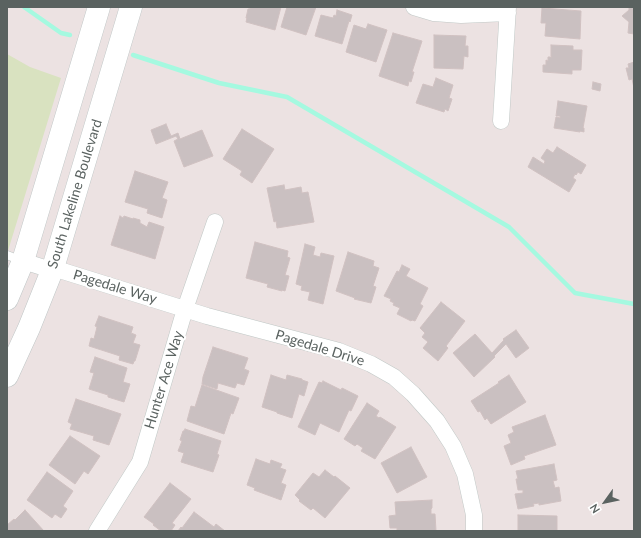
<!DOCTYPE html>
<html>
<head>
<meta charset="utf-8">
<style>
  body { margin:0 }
  #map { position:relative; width:641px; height:538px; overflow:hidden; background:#ece2e2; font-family:Lato,sans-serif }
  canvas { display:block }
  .frame { position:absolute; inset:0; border:8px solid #5a6260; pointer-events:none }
  .north { position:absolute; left:585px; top:482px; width:40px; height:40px; -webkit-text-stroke:3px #fff; paint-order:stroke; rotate:237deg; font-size:11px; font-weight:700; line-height:16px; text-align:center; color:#5a6260 }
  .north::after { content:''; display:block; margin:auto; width:14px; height:18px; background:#5a6260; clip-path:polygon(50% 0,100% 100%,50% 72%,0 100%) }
</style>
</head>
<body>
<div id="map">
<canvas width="641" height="538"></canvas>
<div class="frame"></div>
<div class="north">N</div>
</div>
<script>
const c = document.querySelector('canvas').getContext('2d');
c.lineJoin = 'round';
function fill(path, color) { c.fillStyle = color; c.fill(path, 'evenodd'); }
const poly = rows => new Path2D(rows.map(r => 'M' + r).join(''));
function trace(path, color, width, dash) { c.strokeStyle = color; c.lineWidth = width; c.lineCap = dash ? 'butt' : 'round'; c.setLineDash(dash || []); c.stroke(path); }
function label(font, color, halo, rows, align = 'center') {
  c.font = font + ' Lato,sans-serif'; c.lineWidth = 4; c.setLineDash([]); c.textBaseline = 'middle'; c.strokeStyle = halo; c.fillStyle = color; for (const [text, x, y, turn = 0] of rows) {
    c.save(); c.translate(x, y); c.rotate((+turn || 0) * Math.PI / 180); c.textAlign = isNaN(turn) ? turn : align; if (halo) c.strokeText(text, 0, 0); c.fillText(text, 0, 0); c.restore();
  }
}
const green = poly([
  [7,54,30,67,61,78,7,254]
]);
const stream = poly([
  [24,7,61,33,70,35],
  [133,55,219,83,287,97,509,227,575,293,634,304]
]);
const building = poly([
  [250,7,281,7,275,30,246,22,247,18,246,18,248,9,250,9,250,7],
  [287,7,316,7,306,35,281,27,287,7],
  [629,7,634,7,634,34,628,33,629,22,622,16,629,10,629,7],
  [542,8,581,11,580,39,545,36,546,23,541,23,542,8],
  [337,10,352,15,350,22,349,21,342,44,315,36,321,15,333,18,334,15,336,16,337,10],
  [368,24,387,30,376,62,346,52,354,25,366,29,368,24],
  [393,33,422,41,412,72,414,72,411,82,409,81,408,86,379,76,393,33],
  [434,35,466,36,465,46,468,46,468,57,464,56,463,69,434,68,434,35],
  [551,45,573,46,573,50,582,50,581,70,572,70,572,74,543,72,543,65,546,65,546,60,548,61,548,57,552,57,551,56,551,45],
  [634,62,634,88,632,79,629,80,626,68,629,68,628,64,634,62],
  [436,78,453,85,449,98,452,99,448,111,445,109,444,112,416,103,423,84,433,87,436,78],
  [593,82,601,84,600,91,592,89,593,82],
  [558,101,587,106,583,128,584,128,584,132,580,131,580,132,554,128,556,117,560,118,560,116,556,116,558,101],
  [166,124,171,136,178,133,180,139,202,130,213,156,184,167,174,141,178,139,176,136,156,144,151,130,166,124],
  [242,129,274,149,252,183,240,175,242,171,223,159,242,129],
  [557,147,586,165,581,174,578,172,576,175,575,174,573,178,576,180,569,192,528,167,533,157,544,164,545,161,541,158,547,149,553,153,557,147],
  [135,171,168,182,162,198,167,200,162,218,147,213,148,209,125,202,135,171],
  [284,185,285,190,301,187,302,193,308,192,314,222,277,228,276,221,274,222,267,188,284,185],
  [120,216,123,218,124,216,133,219,133,218,140,220,140,223,147,227,149,222,164,227,155,259,111,245,120,216],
  [255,242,288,251,287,257,290,258,285,275,289,276,285,291,282,290,282,291,267,287,268,284,246,278,255,242],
  [305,244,315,247,313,255,320,257,321,253,334,256,323,304,308,300,310,292,301,290,302,286,296,284,305,244],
  [348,252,374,261,373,266,379,268,373,286,376,287,371,303,354,299,355,298,336,291,348,252],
  [402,265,410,269,406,276,428,288,420,304,423,306,415,321,412,320,411,321,397,314,400,308,393,305,394,303,390,301,391,299,384,296,397,271,399,272,402,265],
  [441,302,465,321,446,346,448,348,438,361,423,348,428,342,422,337,425,333,420,328,441,302],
  [99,316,133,327,131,333,136,335,133,343,140,345,135,361,134,361,133,364,119,360,120,356,89,346,91,338,94,339,97,327,95,326,99,316],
  [516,330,529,348,516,358,506,344,494,356,495,357,474,377,453,353,475,334,492,353,504,340,503,339,516,330],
  [213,347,248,358,244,369,249,371,244,385,237,383,235,388,218,383,217,389,202,384,203,377,213,347],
  [95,357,127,368,123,382,130,384,124,402,108,397,108,395,89,389,94,373,90,372,95,357],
  [271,375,286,380,287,375,302,379,302,380,308,382,304,396,299,394,292,418,277,413,277,412,262,407,271,375],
  [509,375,526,402,491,424,487,418,485,420,480,411,478,412,471,401,499,383,498,382,509,375],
  [323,381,341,390,342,388,358,396,351,411,349,410,339,432,320,423,315,435,298,427,319,382,322,383,323,381],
  [202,385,239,398,233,414,231,413,224,434,187,421,191,406,195,407,202,385],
  [76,399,121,414,109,445,93,440,94,436,70,429,72,424,68,422,76,399],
  [367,403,379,411,376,416,379,418,380,417,396,427,375,459,361,451,363,448,357,444,355,446,344,439,367,403],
  [545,415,556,445,524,456,525,459,511,465,504,446,511,443,508,435,514,432,512,427,545,415],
  [185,429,221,441,217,454,219,455,213,472,181,462,184,453,178,451,182,441,180,440,183,431,184,431,185,429],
  [70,436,100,456,88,474,84,471,75,484,49,465,70,436],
  [411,447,427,477,397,493,381,463,411,447],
  [256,459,270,464,271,460,282,464,280,468,286,470,281,483,286,485,281,500,254,490,255,488,247,485,256,459],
  [554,464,557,480,553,481,555,488,559,487,561,501,539,505,539,503,533,504,534,506,518,509,515,494,523,493,523,490,518,490,516,479,518,479,516,471,554,464],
  [325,470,334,477,335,476,350,488,325,518,313,508,311,510,299,501,300,500,295,495,313,473,319,477,325,470],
  [47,472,73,491,63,506,67,509,61,518,55,514,52,518,27,500,47,472],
  [170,483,191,499,172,523,175,525,171,531,161,531,153,525,154,524,144,517,170,483],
  [432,500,432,508,431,509,431,514,435,514,436,531,397,531,397,528,390,528,389,516,396,515,395,502,432,500],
  [25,510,44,531,7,531,7,525,14,519,15,520,25,510],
  [194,512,214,527,216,524,225,531,178,531,181,527,182,528,194,512],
  [518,515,557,516,557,531,518,531,518,515]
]);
const service = poly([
  [7,255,22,261]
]);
const minor = poly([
  [414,7,434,13,461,15,508,13],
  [501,121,508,7],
  [23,261,51,270,53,268,207,316,339,351,371,364,394,377,413,394,437,421,453,446,465,474,474,515,474,531],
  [97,531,140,462,185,309,215,222]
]);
const secondary = poly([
  [7,299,23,261,99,7],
  [7,376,29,328,53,268,131,7]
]);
const streetNames = [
  ["South Lakeline Boulevard",75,194,-73],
  ["Pagedale Way",115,287,17],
  ["Pagedale Drive",320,348,17],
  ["Hunter Ace Way",164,380,-73]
];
fill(green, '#d9e2c0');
trace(stream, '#a5f9e0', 4.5);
fill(building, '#cac0c1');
trace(building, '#d0c1c1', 1);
trace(service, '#c0c8c6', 9);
trace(minor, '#c0c8c6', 17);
trace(secondary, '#bfc6c6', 23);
trace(service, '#fff', 8);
trace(minor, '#fff', 16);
trace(secondary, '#fff', 22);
label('14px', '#5a6260', '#fff', streetNames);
</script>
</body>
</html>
